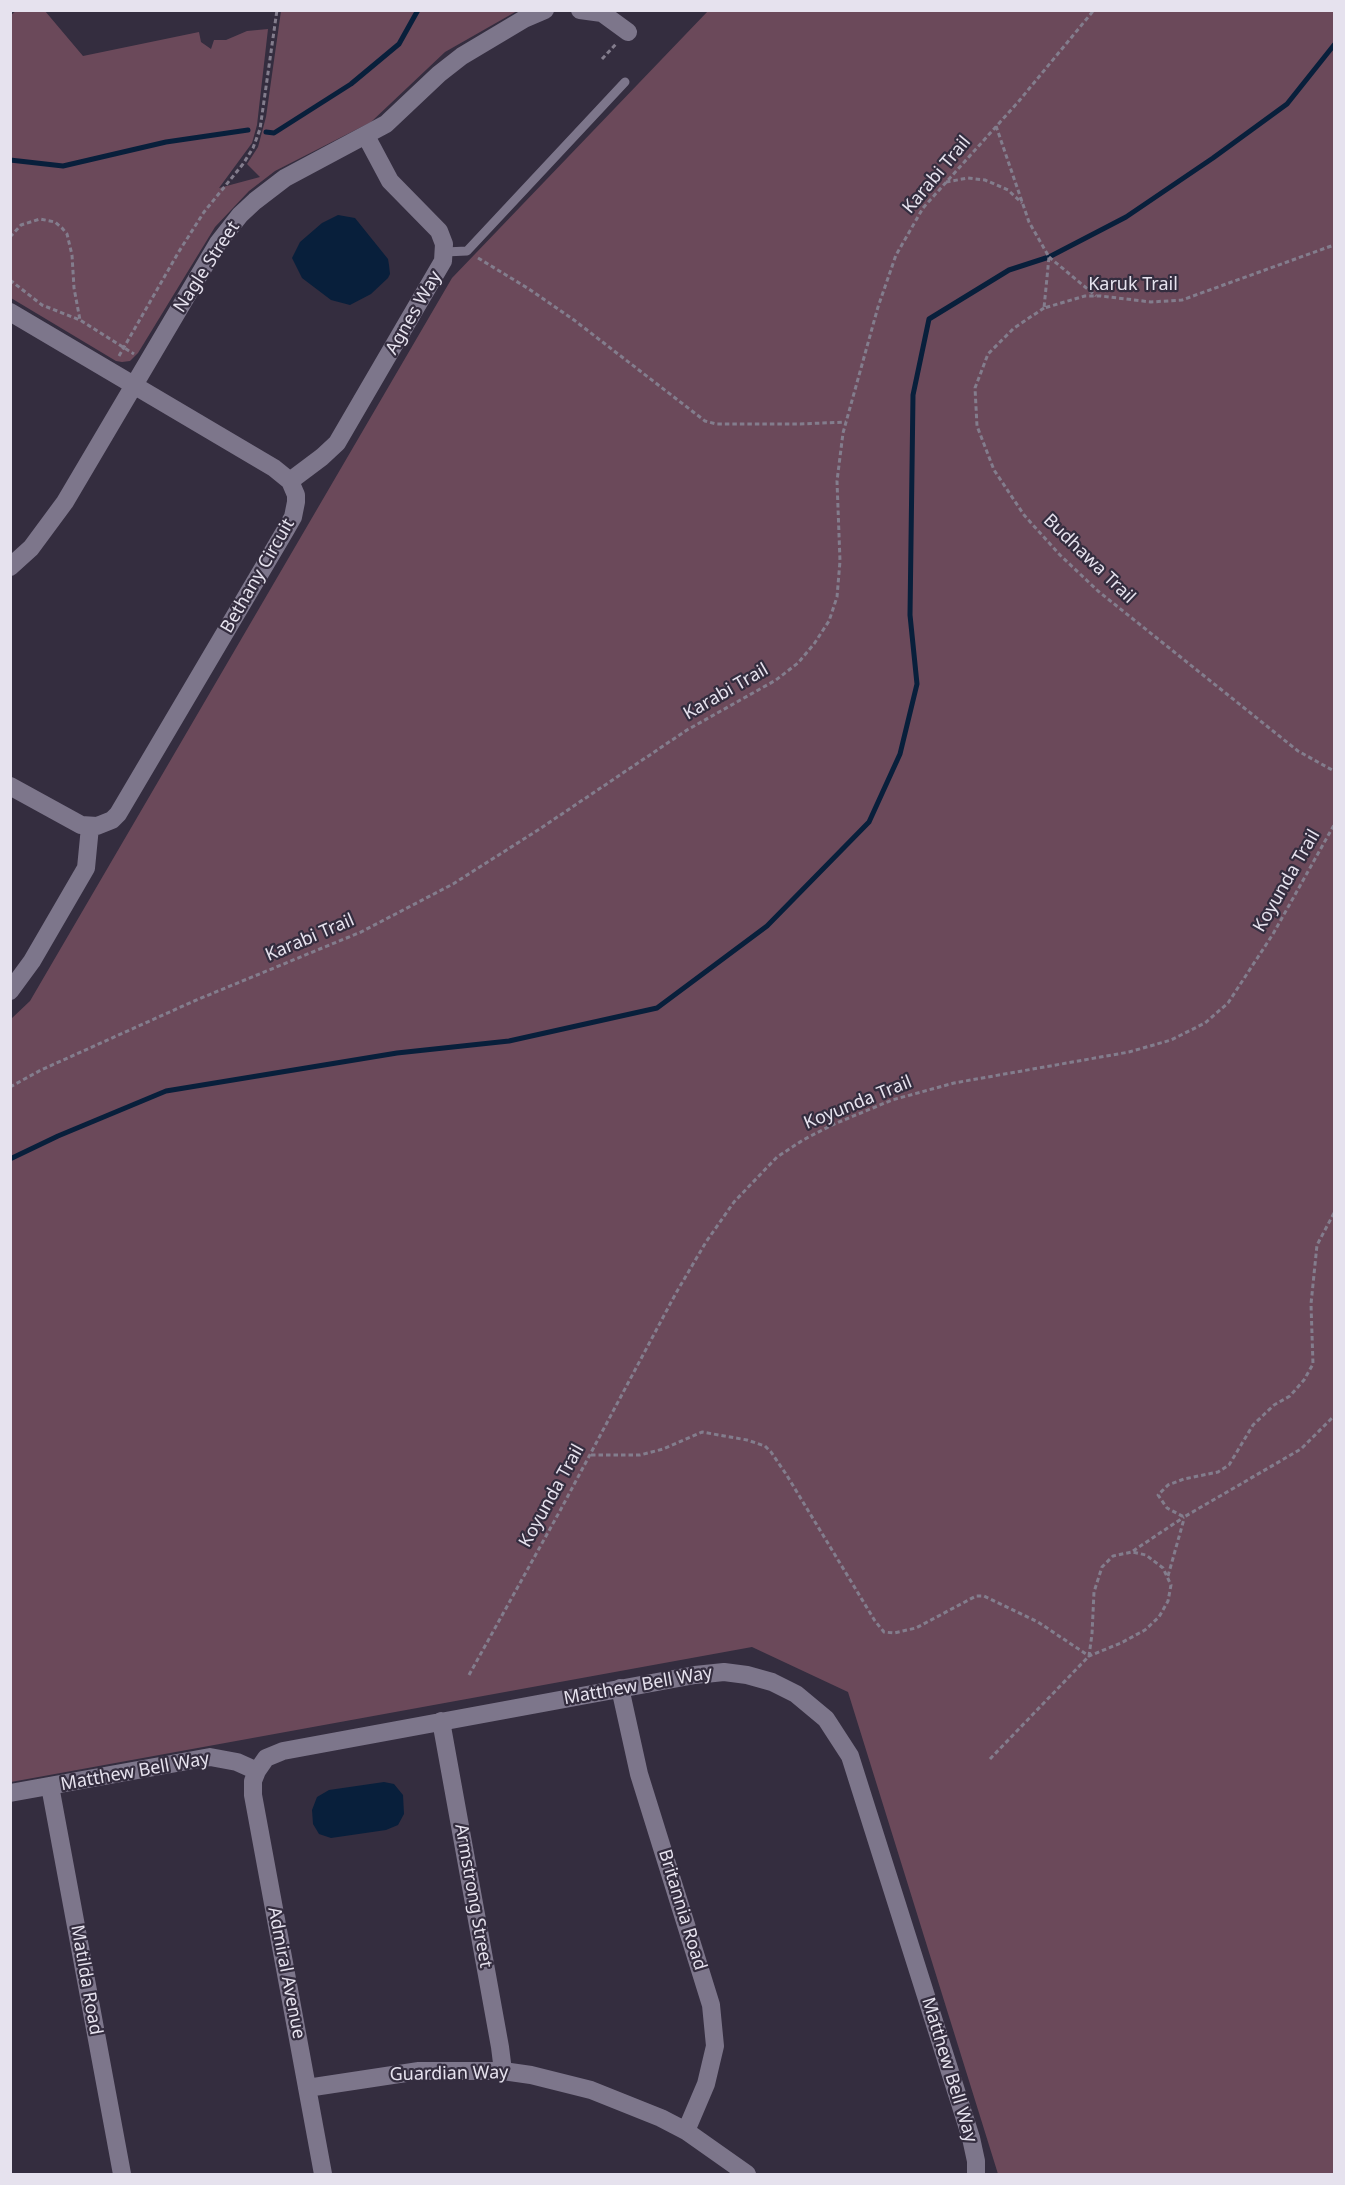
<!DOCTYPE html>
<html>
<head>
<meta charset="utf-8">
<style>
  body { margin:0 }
  #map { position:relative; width:1345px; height:2185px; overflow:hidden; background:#342d3f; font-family:"Noto Sans",sans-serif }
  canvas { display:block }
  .frame { position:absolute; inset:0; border:12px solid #e6e2ee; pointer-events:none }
</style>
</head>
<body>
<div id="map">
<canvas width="1345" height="2185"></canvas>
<div class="frame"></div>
</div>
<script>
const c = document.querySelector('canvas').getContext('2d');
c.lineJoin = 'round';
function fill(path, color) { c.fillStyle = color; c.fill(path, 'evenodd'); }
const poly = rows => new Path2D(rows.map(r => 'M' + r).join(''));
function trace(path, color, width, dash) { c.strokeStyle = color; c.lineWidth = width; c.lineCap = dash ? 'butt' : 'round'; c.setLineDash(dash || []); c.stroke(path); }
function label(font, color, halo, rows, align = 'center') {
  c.font = font + ' "Noto Sans",sans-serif'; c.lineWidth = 4.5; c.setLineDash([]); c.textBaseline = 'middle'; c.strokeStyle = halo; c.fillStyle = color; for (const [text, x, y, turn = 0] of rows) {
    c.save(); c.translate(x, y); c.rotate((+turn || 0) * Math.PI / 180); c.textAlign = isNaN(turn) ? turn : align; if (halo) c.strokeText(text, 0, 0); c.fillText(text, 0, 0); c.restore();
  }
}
const green = poly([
  [17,10,45,11,83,56,199,32,201,42,211,49,214,40,226,40,247,31,268,29,257,125,252,143,219,188,260,177,247,164,258,147,266,117,281,11,517,11,445,52,371,122,275,171,249,191,215,227,138,353,130,361,122,362,116,361,11,298,10,16],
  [708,11,1334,11,1334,2174,998,2174,848,1692,752,1647,11,1782,11,1019,30,1001,452,278]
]);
const water = poly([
  [338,215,355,218,388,259,389,265,390,274,388,278,371,294,350,305,331,300,302,278,292,258,300,242,322,223],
  [384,1782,394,1784,403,1795,404,1814,398,1825,386,1830,331,1838,319,1834,313,1824,312,1810,317,1797,329,1790]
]);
const stream = poly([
  [266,132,274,133,351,84,399,44,418,10],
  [10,160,63,166,166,142,248,130],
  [10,1159,58,1136,166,1091,397,1053,509,1041,657,1008,767,926,869,822,900,754,917,684,910,615,913,395,929,319,1009,270,1049,257,1126,217,1213,158,1287,104,1334,45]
]);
const path = poly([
  [602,59,616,44],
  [996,126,1029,222,1049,257,1044,308,1085,296,1101,296,1151,302,1182,300,1334,245],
  [946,182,968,178,985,180,1008,190,1022,203],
  [10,237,21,225,40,219,55,222,62,228,67,234,72,255,74,288,80,320],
  [1049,257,1096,296],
  [478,258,529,289,574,320,705,421,716,424,800,424,846,422],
  [10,280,42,305,80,320,134,354],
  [1044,308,1014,328,988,354,975,388,977,426,994,470,1024,515,1060,555,1098,591,1298,751,1334,771],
  [119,356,178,253,204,212,243,164,253,148,260,129,277,10],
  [10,1087,41,1070,194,1001,361,932,453,884,538,830,687,730,776,680,798,663,814,644,829,621,837,597,840,561,837,481,843,433,878,307,896,255,923,208,1019,101,1094,10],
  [1334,1213,1317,1245,1311,1304,1313,1364,1304,1380,1290,1396,1274,1405,1253,1425,1229,1465,1218,1472,1184,1479,1168,1485,1158,1495,1167,1508,1184,1517,1301,1449,1334,1416],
  [591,1455,640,1455,663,1449,702,1432,747,1440,765,1446,771,1452,786,1474,875,1621,884,1632,894,1633,916,1628,976,1596,984,1596,1038,1622,1089,1656,1121,1643,1145,1630,1159,1617,1168,1601,1171,1585,1163,1568,1146,1555,1132,1552,1113,1556,1102,1567,1094,1592,1092,1634,1089,1656,990,1759],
  [1133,1551,1184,1517],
  [1168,1576,1184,1519],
  [469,1675,561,1509,676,1293,706,1242,734,1202,777,1157,803,1140,832,1125,892,1100,954,1083,1129,1052,1171,1040,1205,1023,1228,1003,1273,934,1334,825]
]);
const service = poly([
  [445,252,467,251,625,82]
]);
const minor = poly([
  [580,10,602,13,628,32],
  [10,312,274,468,290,481,296,495,296,502,293,517,285,531,118,814,112,820,97,826,81,825,10,786],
  [290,481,322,457,337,443,443,261,444,244,439,231,390,181,366,136],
  [10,567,31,548,65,502,218,243,240,215,255,201,285,178,386,124,439,74,462,56,524,19,545,10],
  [10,991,32,961,86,868,90,827],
  [620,1688,639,1774,711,2005,715,2046,706,2084,686,2131],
  [441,1721,500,2047,503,2071],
  [257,1771,253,1781,253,1795,323,2174],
  [50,1786,122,2174],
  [10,1793,210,1757,237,1762,257,1771,266,1758,283,1751,695,1675,724,1672,747,1675,772,1682,796,1694,826,1719,850,1756,971,2138,976,2161,976,2174],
  [307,2088,419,2071,503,2071,531,2075,591,2090,661,2118,686,2131,747,2174]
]);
const streetNames = [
  ["Karabi Trail",937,175,-50],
  ["Nagle Street",207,267,-57],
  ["Karuk Trail",1133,285],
  ["Agnes Way",414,313,-60],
  ["Budhawa Trail",1089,559,44],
  ["Bethany Circuit",258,576,-60],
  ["Karabi Trail",726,692,-30],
  ["Koyunda Trail",1287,881,-60],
  ["Karabi Trail",310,938,-23],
  ["Koyunda Trail",858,1103,-22],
  ["Koyunda Trail",552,1496,-61],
  ["Matthew Bell Way",638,1686,-10],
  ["Matthew Bell Way",135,1772,-10],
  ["Armstrong Street",473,1896,80],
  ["Britannia Road",682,1910,73],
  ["Admiral Avenue",286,1973,79],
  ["Matilda Road",86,1980,80],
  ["Matthew Bell Way",949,2070,73],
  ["Guardian Way",449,2074,-1]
];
fill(green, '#6b495a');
fill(water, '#081f3b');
trace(stream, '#081f3b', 5);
trace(path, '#837d8d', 3, [4.5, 3]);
trace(service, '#7d768b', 9);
trace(minor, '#7d768b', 18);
label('18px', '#e6e2ee', '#342d3f', streetNames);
</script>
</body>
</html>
